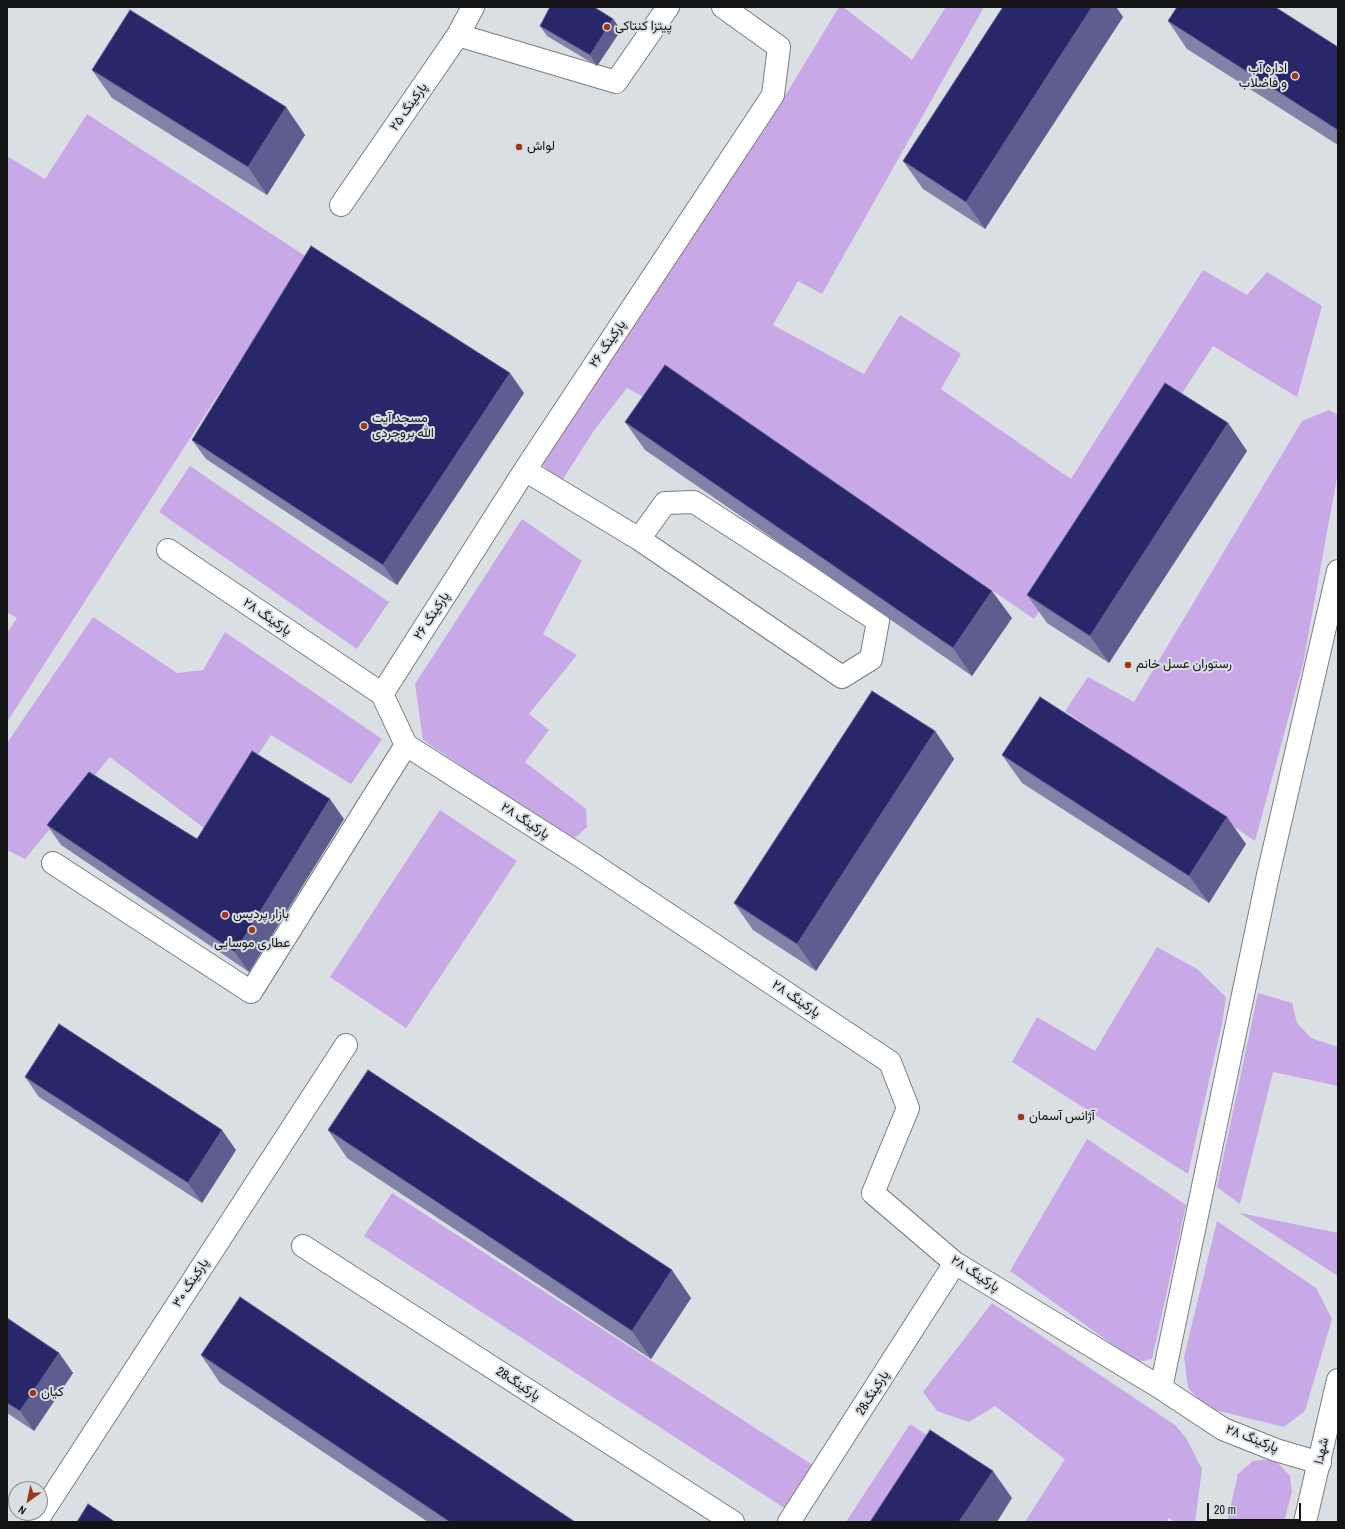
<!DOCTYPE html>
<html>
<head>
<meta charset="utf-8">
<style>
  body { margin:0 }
  #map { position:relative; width:1345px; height:1529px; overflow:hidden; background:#dadfe4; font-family:"Archivo Narrow",sans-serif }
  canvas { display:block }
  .frame { position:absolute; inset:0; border:8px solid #111315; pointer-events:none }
  .north { position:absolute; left:8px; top:1481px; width:40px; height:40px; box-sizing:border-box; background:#dadfe4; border:1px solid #8a8d91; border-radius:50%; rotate:213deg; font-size:11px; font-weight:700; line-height:16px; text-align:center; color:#111315 }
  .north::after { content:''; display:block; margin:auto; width:14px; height:18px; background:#9e371a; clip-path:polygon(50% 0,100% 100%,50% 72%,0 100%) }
  .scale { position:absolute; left:1207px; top:1503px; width:94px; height:18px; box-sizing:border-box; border:2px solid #111315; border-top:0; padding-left:5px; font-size:12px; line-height:14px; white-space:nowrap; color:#111315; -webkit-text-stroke:3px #dadfe4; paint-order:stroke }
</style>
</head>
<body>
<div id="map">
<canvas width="1345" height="1529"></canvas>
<div class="frame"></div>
<div class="north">N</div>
<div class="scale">20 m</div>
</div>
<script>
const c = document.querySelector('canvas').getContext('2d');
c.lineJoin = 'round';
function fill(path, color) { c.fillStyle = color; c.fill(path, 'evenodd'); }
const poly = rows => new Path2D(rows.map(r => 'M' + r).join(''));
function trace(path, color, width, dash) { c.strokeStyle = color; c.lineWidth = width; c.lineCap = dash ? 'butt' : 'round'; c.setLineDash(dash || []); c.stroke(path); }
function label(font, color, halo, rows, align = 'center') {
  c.font = font + ' "Archivo Narrow",Vazirmatn,sans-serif'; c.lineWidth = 4; c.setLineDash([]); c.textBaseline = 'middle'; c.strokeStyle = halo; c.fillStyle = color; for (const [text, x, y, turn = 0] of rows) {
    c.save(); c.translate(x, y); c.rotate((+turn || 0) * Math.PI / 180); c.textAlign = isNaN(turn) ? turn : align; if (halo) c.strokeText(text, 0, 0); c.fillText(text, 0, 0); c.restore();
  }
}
const green = poly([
  [839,7,843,7,912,60,946,7,984,7,822,294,798,281,773,325,864,374,900,315,961,354,941,389,1071,479,1203,270,1247,295,1267,272,1322,306,1297,397,1213,346,1034,619,685,379,647,399,627,388,595,429,561,482,539,462,645,298,765,129],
  [87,114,307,257,7,722,7,633,17,618,7,612,7,156,45,179],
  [1329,410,1338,415,1338,472,1303,664,1255,841,1065,711,1088,677,1134,702,1302,421],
  [190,466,389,602,357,649,159,512],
  [522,519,582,561,543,634,577,655,529,714,549,730,525,762,586,809,587,827,575,838,555,829,423,740,415,684],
  [93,617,177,673,203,670,225,632,382,739,351,784,271,735,208,831,110,757,25,859,7,850,7,743],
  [440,810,517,861,406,1028,330,977],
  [1157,947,1197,969,1226,997,1222,1024,1188,1174,1012,1062,1037,1017,1095,1051],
  [1258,993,1292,1003,1297,1023,1311,1038,1338,1047,1338,1086,1273,1072,1240,1204,1217,1187],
  [1087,1139,1186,1205,1152,1359,1137,1362,1010,1271],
  [392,1193,814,1466,786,1509,364,1236],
  [1240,1213,1338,1233,1338,1276],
  [1217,1221,1316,1288,1332,1319,1305,1411,1284,1427,1207,1408,1188,1388,1184,1357],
  [992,1303,1175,1425,1186,1438,1202,1469,1195,1522,1176,1522,1168,1518,1167,1522,1025,1522,1065,1459,995,1406,969,1422,937,1411,923,1392],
  [910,1424,947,1448,898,1522,846,1522],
  [1274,1459,1290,1476,1292,1492,1284,1522,1227,1522,1238,1474,1253,1461]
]);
const minor = poly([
  [458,35,616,82,668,7],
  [341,205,458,35,473,7],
  [525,470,639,539,842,677,871,659,878,621,694,502,665,503,639,539],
  [168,550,382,694,406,745,582,857,890,1062,908,1108,873,1193,955,1263,1161,1388,1223,1429,1276,1450,1320,1463],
  [382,694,525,470,773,95,779,47,723,7],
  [53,863,251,992,406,745],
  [303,1246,733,1522],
  [1161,1388,1268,875,1338,571],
  [36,1522,346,1045],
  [789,1522,955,1263]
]);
const major = poly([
  [1305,1522,1338,1380]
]);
const wall = poly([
  [1003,7,1116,7,1123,17,985,229,923,189,903,161],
  [613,19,621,30,597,66,547,36,540,26],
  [1168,21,1338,47,1338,145,1187,49],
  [92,70,286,107,305,135,267,195,112,98],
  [524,393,397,585,206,459,192,440],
  [625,422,1012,618,972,676,645,450],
  [1228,423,1247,451,1109,663,1047,623,1027,595],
  [935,731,954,759,816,971,753,930,734,903],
  [1002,755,1246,844,1209,903,1022,783],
  [344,819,249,972,61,845,47,825,197,839],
  [25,1077,236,1150,202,1203,39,1097],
  [328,1130,691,1298,651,1359,347,1158],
  [7,1318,59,1353,73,1373,34,1431,7,1413],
  [201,1355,575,1522,428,1522,220,1383]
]);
const shadedWall = poly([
  [1092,7,1116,7,1123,17,985,229,966,202],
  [613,19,621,30,597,66,590,55],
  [286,107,305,135,267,195,248,167],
  [510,373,524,393,397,585,383,565],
  [1228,423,1247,451,1109,663,1090,636],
  [992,591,1012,618,972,676,953,648],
  [935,731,954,759,816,971,797,944],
  [330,799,344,819,249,972,235,952],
  [1227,817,1246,844,1209,903,1189,876],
  [222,1130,236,1150,202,1203,188,1183],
  [672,1270,691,1298,651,1359,632,1331],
  [59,1353,73,1373,34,1431,20,1411],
  [993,1471,1012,1498,997,1522,959,1522]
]);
const building = poly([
  [550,7,594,7,613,19,590,55,540,26,550,7],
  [1003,7,1092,7,966,202,903,161,1003,7],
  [1177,7,1275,7,1338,47,1338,130,1168,21,1177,7],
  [130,10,286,107,248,167,92,70,130,10],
  [311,246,510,373,383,565,192,440,311,246],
  [665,365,992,591,953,648,625,422,665,365],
  [1165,383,1228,423,1090,636,1027,595,1165,383],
  [872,691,935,731,797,944,734,903,872,691],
  [1040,697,1227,817,1189,876,1002,755,1040,697],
  [252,751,330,799,235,952,47,825,89,772,197,839,252,751],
  [59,1024,222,1130,188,1183,25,1077,59,1024],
  [368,1070,672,1270,632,1331,328,1130,368,1070],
  [240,1297,575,1522,450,1522,201,1355,240,1297],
  [7,1318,59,1353,20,1411,7,1403,7,1318],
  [930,1430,993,1471,959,1522,870,1522,930,1430],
  [88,1504,115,1522,77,1522,88,1504]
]);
const markers = [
  [607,27,4,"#9e371a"],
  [1295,76,4,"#9e371a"],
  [519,147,4,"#9e371a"],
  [364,426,4,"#9e371a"],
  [1128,665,4,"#9e371a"],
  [225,915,4,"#9e371a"],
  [252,930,4,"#9e371a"],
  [1021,1117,4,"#9e371a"],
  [33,1393,4,"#9e371a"]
];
const poiNames = [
  ["پیتزا کنتاکی",615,27],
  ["اداره آب",1287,69,"right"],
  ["و فاضلاب",1287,84,"right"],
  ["لواش",527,147],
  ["مسجد آیت",372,419],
  ["الله بروجردی",372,434],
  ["رستوران عسل خانم",1136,665],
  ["بازار پردیس",233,915],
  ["عطاری موسایی",252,944,"center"],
  ["آژانس آسمان",1029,1117],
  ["کیان",41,1393]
];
const streetNames = [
  ["پارکینگ ۲۵",409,107,-55],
  ["پارکینگ ۲۶",608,344,-56],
  ["پارکینگ ۲۶",432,616,-57],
  ["پارکینگ ۲۸",267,617,34],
  ["پارکینگ ۲۸",525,821,33],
  ["پارکینگ ۲۸",796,999,34],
  ["پارکینگ ۲۸",975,1274,33],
  ["پارکینگ ۳۰",191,1283,-57],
  ["پارکینگ28",518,1384,33],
  ["پارکینگ28",873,1393,-58],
  ["پارکینگ ۲۸",1252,1439,21],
  ["شهدا",1322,1451,-77]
];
fill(green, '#c8a8e7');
trace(minor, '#7a7e82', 24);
trace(major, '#7a7e82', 24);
trace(minor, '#fff', 22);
trace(major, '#fff', 22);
fill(wall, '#8083a7');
fill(shadedWall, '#5d5e8f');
fill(building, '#27276a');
trace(building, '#5d5e8f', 1);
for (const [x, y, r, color] of markers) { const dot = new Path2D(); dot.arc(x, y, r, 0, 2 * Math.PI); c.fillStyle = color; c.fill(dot); trace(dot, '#dadfe4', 1.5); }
label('13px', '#111315', '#dadfe4', poiNames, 'left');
label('13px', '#111315', '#dadfe4', streetNames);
</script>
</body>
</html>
